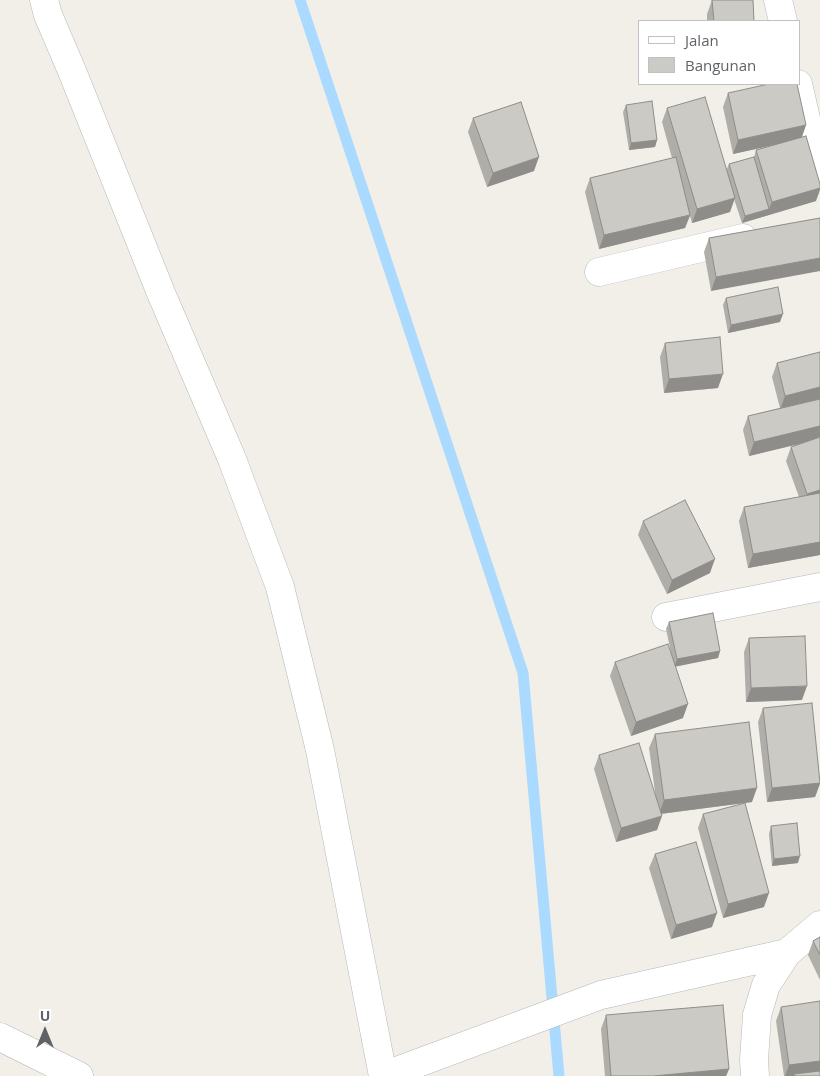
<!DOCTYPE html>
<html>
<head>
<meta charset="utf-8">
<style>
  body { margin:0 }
  #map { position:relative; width:820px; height:1076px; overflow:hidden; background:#f1efe8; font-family:"Open Sans",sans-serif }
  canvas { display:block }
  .legend { position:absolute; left:638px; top:20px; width:162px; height:65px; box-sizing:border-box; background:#fff; border:1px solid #bfc1c3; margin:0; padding:6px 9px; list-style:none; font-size:15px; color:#5f6368 }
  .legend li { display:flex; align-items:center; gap:10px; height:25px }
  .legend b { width:25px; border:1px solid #bfc1c3 }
  .north { position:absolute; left:20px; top:1006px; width:50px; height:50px; -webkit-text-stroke:4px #fff; paint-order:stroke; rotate:0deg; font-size:14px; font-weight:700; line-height:20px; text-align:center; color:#5f6368 }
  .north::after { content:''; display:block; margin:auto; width:18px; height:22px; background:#5f6368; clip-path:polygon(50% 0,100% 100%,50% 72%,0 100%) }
</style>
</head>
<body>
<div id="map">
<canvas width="820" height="1076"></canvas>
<ul class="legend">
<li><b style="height:6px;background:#fff"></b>Jalan</li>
<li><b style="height:14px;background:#cccac5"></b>Bangunan</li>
</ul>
<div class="north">U</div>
</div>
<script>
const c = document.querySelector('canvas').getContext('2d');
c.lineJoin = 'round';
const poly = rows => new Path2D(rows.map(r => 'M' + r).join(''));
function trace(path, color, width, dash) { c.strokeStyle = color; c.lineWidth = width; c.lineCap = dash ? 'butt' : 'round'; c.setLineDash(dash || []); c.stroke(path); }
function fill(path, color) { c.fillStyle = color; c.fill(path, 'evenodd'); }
const stream = poly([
  [300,0,523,673,559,1076]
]);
const minor = poly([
  [44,0,48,15,72,71,161,293,232,459,280,587,320,750,383,1076],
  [778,0,783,21],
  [798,84,820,179],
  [599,272,743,238],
  [666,617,820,587],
  [0,1037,79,1076],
  [383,1076,601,995,787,953],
  [755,1076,754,1060,757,1015,766,985,787,953,820,925]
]);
const wall = poly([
  [712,0,754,21,707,21,707,14],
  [728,93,806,125,802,137,816,201,742,223,734,199,730,212,692,223,690,216,685,228,599,249,585,192,590,178,672,158,662,122,667,108,726,171,729,164,754,157,756,150,773,145,733,154,723,107],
  [626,105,657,140,655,147,629,150,623,112],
  [473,118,534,171,487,187,468,132],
  [820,218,711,291,704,252,709,238],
  [726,298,780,322,728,333,723,305],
  [665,343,718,388,664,393,660,357],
  [820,352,820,555,748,568,739,521,744,507,799,497,786,461,791,447,801,443,749,456,743,430,748,416,780,408,772,377,777,363],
  [643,521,710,573,667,594,638,535],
  [669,622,720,651,718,658,675,666,683,718,631,736,610,676,615,662,672,657,666,629],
  [749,638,802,700,746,702,744,652],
  [763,708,820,778,820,784,815,797,767,802,758,722],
  [655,734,752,802,661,814,657,830,616,842,594,769,599,755,656,799,649,748],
  [703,814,764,907,723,918,698,828],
  [771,826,798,863,772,866,769,834],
  [655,854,712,927,671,939,649,868],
  [820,937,820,980,808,955,813,941],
  [781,1007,820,1076,784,1076,776,1021],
  [606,1015,729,1069,726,1076,605,1076,601,1029]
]);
const shadedWall = poly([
  [806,125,801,139,733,154,738,140],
  [657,140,655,147,629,150,631,143],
  [539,157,534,171,487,187,493,173],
  [820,188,820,190,816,201,742,223,745,216,769,209,772,202],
  [735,198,730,212,692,223,697,209],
  [690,215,685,228,599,249,604,235],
  [820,258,820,271,711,291,716,277],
  [783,314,780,322,728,333,731,325],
  [723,374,718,388,664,393,669,379],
  [820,387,820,399,780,410,785,396],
  [820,426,820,439,749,456,754,442],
  [820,490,820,502,802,508,807,494],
  [820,542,820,555,748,568,753,554],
  [715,559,710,573,667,594,672,580],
  [720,651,718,658,674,667,677,659],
  [807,686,802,700,746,702,751,688],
  [688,704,683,718,631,736,636,722],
  [820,783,815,797,767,802,772,788],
  [757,788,752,802,659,814,664,800],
  [662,816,657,830,616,842,621,828],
  [800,856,798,863,772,866,774,859],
  [769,893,764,907,723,918,728,904],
  [717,913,712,927,671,939,676,925],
  [820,1061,820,1075,794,1074,794,1076,785,1076,789,1065],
  [729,1069,726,1076,653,1076]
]);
const building = poly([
  [712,0,753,0,754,21,714,21,712,0],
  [769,84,797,84,806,125,738,140,728,93,769,84],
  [705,97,735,198,697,209,667,108,705,97],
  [652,101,657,140,631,143,626,105,652,101],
  [521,102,539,157,493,173,473,118,521,102],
  [806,136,820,184,820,188,772,202,756,150,806,136],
  [676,157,690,215,604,235,590,178,676,157],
  [754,157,769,209,745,216,729,164,754,157],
  [820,218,820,258,716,277,709,238,820,218],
  [778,287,783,314,731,325,726,298,778,287],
  [720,337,723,374,669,379,665,343,720,337],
  [820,352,820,387,785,396,777,363,820,352],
  [820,399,820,426,754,442,748,416,820,399],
  [820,437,820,490,807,494,791,447,820,437],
  [820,493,820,542,753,554,744,507,820,493],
  [685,500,715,559,672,580,643,521,685,500],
  [713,613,720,651,677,659,669,622,713,613],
  [805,636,807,686,751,688,749,638,805,636],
  [668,644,688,704,636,722,615,662,668,644],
  [812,703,820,783,772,788,763,708,812,703],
  [749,722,757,788,664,800,655,734,749,722],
  [639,743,662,816,621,828,599,755,639,743],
  [745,803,769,893,728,904,703,814,745,803],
  [797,823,800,856,774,859,771,826,797,823],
  [696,842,717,913,676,925,655,854,696,842],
  [820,937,820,955,813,941,820,937],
  [820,1001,820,1061,789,1065,781,1007,820,1001],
  [723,1005,729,1069,653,1076,611,1076,606,1015,723,1005],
  [820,1071,820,1076,795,1076,794,1074,820,1071]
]);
trace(stream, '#aadaff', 11);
trace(minor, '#b5b8bc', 29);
trace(minor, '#fff', 28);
fill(wall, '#afaea9');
fill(shadedWall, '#8f8d8a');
fill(building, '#cccac5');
trace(building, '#8f8d8a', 1);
</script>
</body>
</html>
